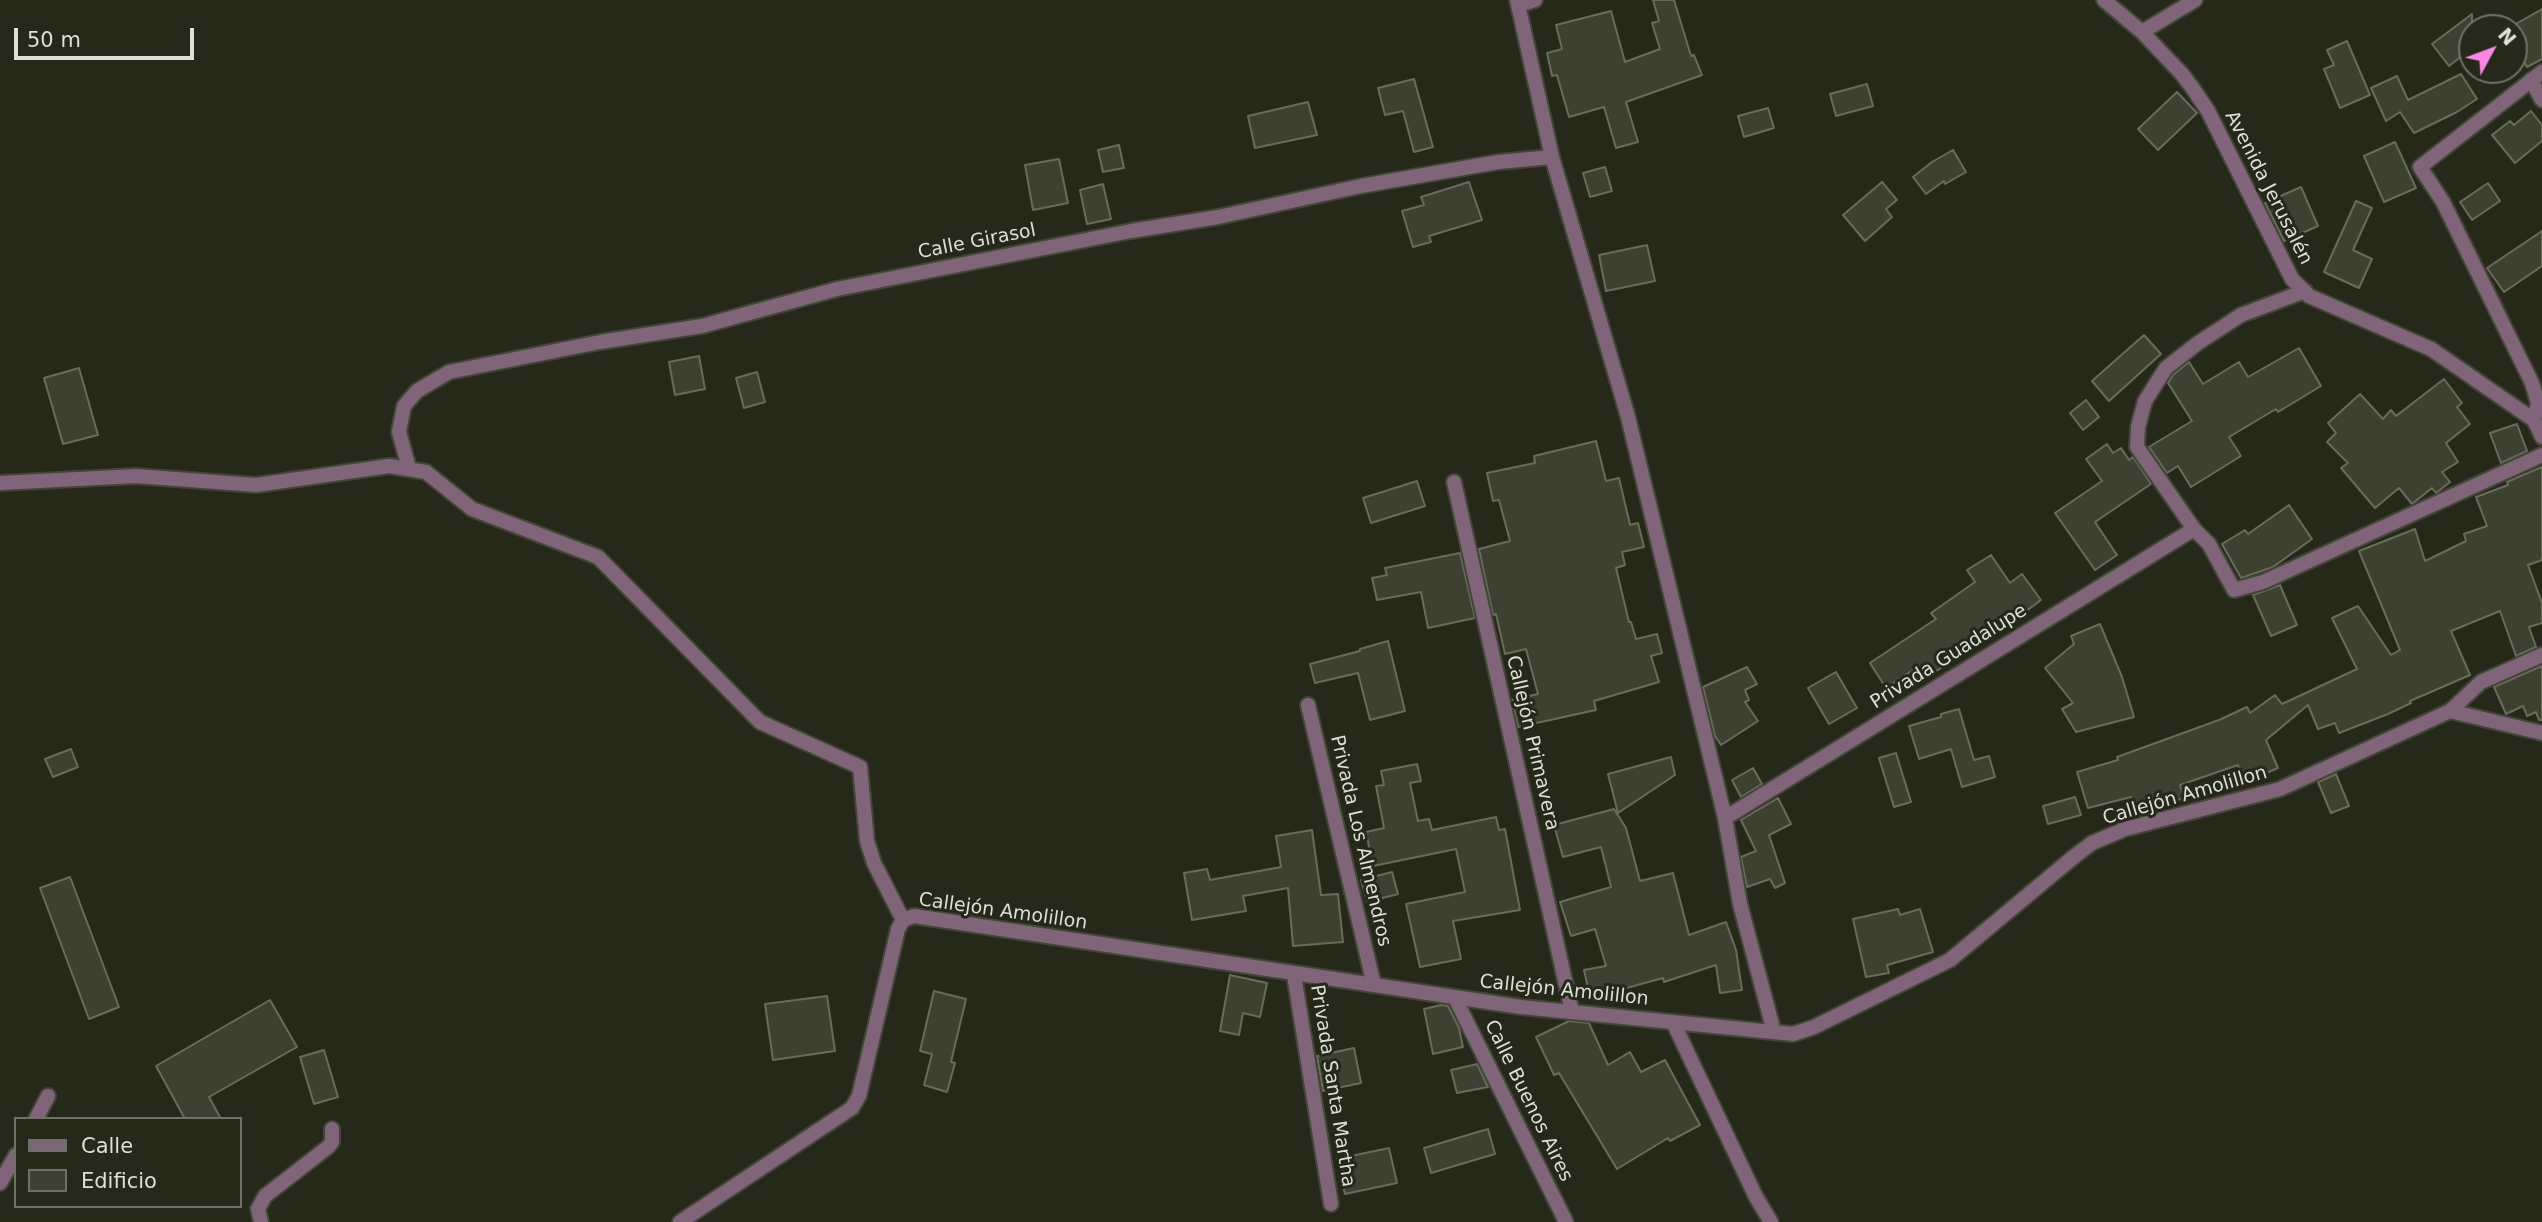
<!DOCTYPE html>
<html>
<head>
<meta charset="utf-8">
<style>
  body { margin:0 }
  #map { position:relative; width:2542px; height:1222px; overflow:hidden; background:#26281a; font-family:"DejaVu Sans",sans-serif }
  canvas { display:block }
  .legend { position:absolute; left:14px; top:1117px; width:228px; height:91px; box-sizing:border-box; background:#26281a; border:2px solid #707165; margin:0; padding:9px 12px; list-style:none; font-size:21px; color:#dedfd6 }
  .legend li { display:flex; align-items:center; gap:14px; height:35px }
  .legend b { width:35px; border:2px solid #707165 }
  .north { position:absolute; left:2458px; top:14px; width:70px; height:70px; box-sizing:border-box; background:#26281a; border:2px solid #707165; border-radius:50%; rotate:49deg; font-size:19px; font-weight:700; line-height:28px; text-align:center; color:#dedfd6 }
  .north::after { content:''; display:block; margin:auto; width:24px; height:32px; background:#fc86e3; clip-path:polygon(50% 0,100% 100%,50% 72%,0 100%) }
  .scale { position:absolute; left:14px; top:28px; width:180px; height:32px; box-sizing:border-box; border:4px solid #dedfd6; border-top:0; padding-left:9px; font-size:21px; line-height:24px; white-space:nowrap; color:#dedfd6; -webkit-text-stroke:5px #26281a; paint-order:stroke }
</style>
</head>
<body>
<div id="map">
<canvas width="2542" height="1222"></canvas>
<ul class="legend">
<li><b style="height:9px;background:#806479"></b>Calle</li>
<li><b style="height:19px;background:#3e4132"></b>Edificio</li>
</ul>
<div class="north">N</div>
<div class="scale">50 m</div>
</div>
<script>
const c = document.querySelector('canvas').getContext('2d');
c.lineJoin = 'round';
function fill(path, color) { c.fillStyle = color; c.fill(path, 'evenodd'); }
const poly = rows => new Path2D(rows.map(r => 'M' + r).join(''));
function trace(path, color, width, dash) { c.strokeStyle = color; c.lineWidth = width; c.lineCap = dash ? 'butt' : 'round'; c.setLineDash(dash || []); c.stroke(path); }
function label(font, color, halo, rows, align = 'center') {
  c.font = font + ' "DejaVu Sans",sans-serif'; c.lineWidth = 6; c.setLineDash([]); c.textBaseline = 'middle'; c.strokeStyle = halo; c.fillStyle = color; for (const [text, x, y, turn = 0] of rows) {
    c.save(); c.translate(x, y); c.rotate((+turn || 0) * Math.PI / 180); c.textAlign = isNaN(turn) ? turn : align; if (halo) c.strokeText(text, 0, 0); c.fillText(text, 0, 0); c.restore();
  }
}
const building = poly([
  [1653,0,1674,0,1691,56,1694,55,1702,75,1626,102,1638,142,1616,148,1604,107,1569,117,1557,75,1552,76,1547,53,1562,49,1556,25,1611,11,1625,62,1660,49,1652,23,1659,21,1653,0],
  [2542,9,2542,59,2527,67,2514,44,2514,25,2542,9],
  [2472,14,2472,48,2449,66,2432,44,2472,14],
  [2347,41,2370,95,2340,108,2324,69,2334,65,2327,50,2347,41],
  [2461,74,2477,99,2457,112,2414,133,2400,112,2386,121,2371,88,2397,76,2408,100,2461,74],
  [1414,79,1433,147,1414,152,1403,111,1385,115,1378,88,1414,79],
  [1867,84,1873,106,1836,116,1830,94,1867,84],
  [2177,92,2197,113,2158,150,2138,129,2177,92],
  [1308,102,1317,135,1255,148,1248,116,1308,102],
  [1768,108,1774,128,1744,137,1738,116,1768,108],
  [2531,111,2542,125,2542,141,2515,163,2492,135,2510,121,2514,125,2531,111],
  [2395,142,2416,188,2384,202,2364,156,2395,142],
  [1119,145,1124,168,1103,172,1098,150,1119,145],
  [1953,150,1966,172,1945,184,1944,181,1926,194,1913,177,1932,162,1953,150],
  [1059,159,1068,203,1033,210,1025,165,1059,159],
  [1605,167,1612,191,1590,197,1583,173,1605,167],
  [1469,182,1482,220,1429,236,1431,242,1413,247,1402,211,1424,205,1421,197,1469,182],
  [1882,182,1897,200,1886,209,1892,217,1865,241,1843,215,1882,182],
  [2488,183,2500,201,2472,220,2460,202,2488,183],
  [1103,184,1111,219,1087,224,1080,190,1103,184],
  [2301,187,2318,226,2284,241,2265,203,2301,187],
  [2356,201,2372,208,2353,250,2372,259,2359,288,2324,272,2356,201],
  [2542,231,2542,266,2504,292,2487,268,2542,231],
  [1647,245,1655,281,1606,291,1599,255,1647,245],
  [2144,335,2161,354,2109,401,2092,381,2144,335],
  [2299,348,2321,386,2278,412,2276,409,2229,437,2241,456,2191,487,2178,466,2167,473,2149,447,2192,421,2168,383,2173,375,2189,362,2203,384,2239,362,2248,377,2299,348],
  [699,356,705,389,675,395,669,362,699,356],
  [79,368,98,435,63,444,44,378,79,368],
  [757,372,765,402,744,408,736,378,757,372],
  [2444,379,2462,403,2457,407,2470,424,2446,443,2458,462,2442,472,2450,482,2436,493,2432,488,2412,504,2399,488,2375,508,2341,468,2348,463,2327,442,2336,433,2328,423,2360,394,2383,419,2391,410,2396,416,2444,379],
  [2086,400,2099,417,2083,430,2070,413,2086,400],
  [2517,424,2527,451,2501,463,2490,433,2517,424],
  [1596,441,1606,481,1619,478,1630,525,1638,523,1644,547,1622,552,1625,565,1616,568,1629,622,1631,622,1636,639,1657,634,1662,653,1651,656,1659,682,1594,701,1596,710,1518,727,1512,700,1538,694,1526,649,1505,654,1496,614,1493,615,1479,549,1510,541,1499,500,1493,501,1487,473,1535,463,1534,456,1596,441],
  [2107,444,2113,453,2121,448,2129,460,2133,457,2151,484,2095,522,2117,555,2095,570,2055,513,2102,481,2086,459,2107,444],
  [2542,467,2542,560,2528,565,2542,603,2542,623,2529,627,2536,647,2516,656,2500,611,2451,631,2470,675,2410,701,2411,703,2388,714,2339,733,2335,723,2318,729,2308,705,2266,740,2278,768,2245,782,2238,765,2180,785,2184,798,2165,804,2162,797,2135,807,2131,797,2088,808,2077,772,2118,760,2117,757,2219,720,2247,707,2250,713,2275,695,2282,704,2357,669,2332,618,2358,606,2391,655,2400,650,2359,551,2415,529,2425,561,2466,541,2464,534,2487,526,2476,497,2508,485,2507,482,2542,467],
  [1417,481,1425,506,1371,523,1363,498,1417,481],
  [2289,505,2312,539,2273,567,2241,578,2222,544,2245,530,2248,534,2289,505],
  [1460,553,1475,618,1428,628,1421,592,1377,600,1372,578,1387,575,1385,568,1460,553],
  [1991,555,2010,583,2022,574,2041,600,1990,638,1923,679,1916,668,1886,688,1870,663,1936,619,1931,613,1975,582,1967,570,1991,555],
  [2280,585,2297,625,2271,636,2253,595,2280,585],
  [2100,624,2122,677,2134,717,2076,732,2062,709,2073,703,2045,668,2074,644,2071,636,2100,624],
  [1388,641,1405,711,1370,720,1358,673,1315,683,1310,664,1360,651,1360,649,1388,641],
  [2542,666,2542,720,2539,720,2536,712,2527,716,2523,706,2506,714,2494,687,2542,666],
  [1747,667,1757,684,1745,690,1749,700,1745,702,1758,721,1721,745,1715,736,1703,687,1747,667],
  [1836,672,1857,708,1829,724,1808,688,1836,672],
  [1959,709,1974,760,1989,756,1995,777,1962,787,1951,749,1919,759,1909,726,1941,717,1941,714,1959,709],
  [71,749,78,767,53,777,45,759,71,749],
  [1896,753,1911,802,1894,807,1879,758,1896,753],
  [1671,757,1675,775,1618,813,1608,774,1671,757],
  [1417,764,1421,781,1410,783,1418,821,1429,819,1432,830,1496,817,1499,830,1505,829,1520,910,1453,921,1461,959,1420,967,1406,904,1465,892,1456,849,1373,866,1366,832,1384,828,1376,786,1384,785,1381,771,1417,764],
  [1753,768,1762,784,1741,797,1732,780,1753,768],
  [2336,774,2349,806,2331,813,2318,782,2336,774],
  [2075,797,2081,815,2048,824,2043,806,2075,797],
  [1778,798,1791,824,1769,835,1785,883,1775,888,1770,879,1747,887,1741,857,1756,851,1741,820,1778,798],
  [1614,809,1626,828,1640,881,1673,873,1689,935,1726,922,1736,950,1742,990,1720,993,1716,965,1664,982,1663,978,1590,998,1584,970,1606,966,1595,929,1571,936,1560,902,1611,887,1601,847,1563,857,1554,825,1614,809],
  [1312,830,1321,895,1338,894,1343,942,1293,946,1288,888,1243,896,1246,911,1192,920,1184,873,1207,869,1210,880,1281,867,1276,836,1312,830],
  [1392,872,1398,894,1367,902,1361,880,1392,872],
  [70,877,119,1007,89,1019,40,888,70,877],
  [1898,909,1900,915,1920,909,1933,952,1887,965,1889,973,1866,977,1853,919,1898,909],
  [1230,975,1267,983,1260,1017,1243,1013,1239,1035,1220,1031,1230,975],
  [934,991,966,999,951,1062,955,1063,947,1092,924,1085,932,1054,920,1051,934,991],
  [827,996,835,1051,773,1060,765,1004,827,996],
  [270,1000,297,1047,209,1097,221,1119,185,1119,156,1066,270,1000],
  [1441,1005,1448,1006,1459,1028,1463,1047,1433,1054,1424,1009,1441,1005],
  [1569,1021,1589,1023,1608,1065,1630,1052,1641,1072,1665,1060,1700,1125,1670,1141,1668,1138,1617,1169,1559,1073,1554,1075,1536,1037,1569,1021],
  [1354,1048,1361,1083,1323,1091,1317,1056,1354,1048],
  [324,1050,338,1097,314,1104,300,1057,324,1050],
  [1477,1064,1488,1087,1457,1093,1451,1070,1477,1064],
  [1488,1129,1495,1154,1431,1173,1424,1148,1488,1129],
  [1389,1148,1397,1183,1345,1194,1337,1159,1389,1148]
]);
const minor = poly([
  [1517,0,1552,157,1628,417,1725,818,1740,904,1774,1032],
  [2104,0,2142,32,2182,74,2194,90,2208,111,2292,279,2309,296,2431,349,2534,420],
  [1518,5,1535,0],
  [2142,32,2195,0],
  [2542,72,2420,167,2443,202,2532,383,2538,403,2534,420,2542,437],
  [2531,80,2542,100],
  [2305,291,2241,315,2198,343,2166,368,2145,401,2138,427,2137,447,2194,529,2209,544,2234,590,2263,582,2542,455],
  [409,468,399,432,404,406,417,391,449,372,600,342,702,326,837,289,1131,231,1218,217,1361,186,1498,162,1552,157],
  [1454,482,1572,1012],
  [0,483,136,476,256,485,389,466,426,472,472,509,598,557,760,722,860,767,867,841,874,863,903,920],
  [1308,705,1374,985],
  [2450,711,2481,682,2542,655],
  [1725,818,2194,529],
  [1294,975,1331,1204],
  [1455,998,1566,1222],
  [1673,1022,1756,1197,1771,1222],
  [36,1119,48,1096],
  [0,1183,16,1155],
  [261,1222,258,1209,265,1196,328,1147,332,1142,332,1129]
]);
const tertiary = poly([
  [680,1222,852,1108,859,1096,898,929,903,920,914,916,1521,1007,1793,1034,1814,1027,1950,960,2076,855,2092,843,2125,829,2280,789,2450,711,2542,733]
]);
const streetNames = [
  ["Avenida Jerusalén",2268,188,63],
  ["Calle Girasol",977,242,-11],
  ["Privada Guadalupe",1949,657,-32],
  ["Callejón Primavera",1532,743,77],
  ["Callejón Amolillon",2185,796,-16],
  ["Privada Los Almendros",1360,841,77],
  ["Callejón Amolillon",1003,912,8],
  ["Callejón Amolillon",1564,991,6],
  ["Privada Santa Martha",1332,1086,81],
  ["Calle Buenos Aires",1528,1101,64]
];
fill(building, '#3e4132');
trace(building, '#696c5b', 2);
trace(minor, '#434538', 18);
trace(tertiary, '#434538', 18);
trace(minor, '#806479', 14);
trace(tertiary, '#806479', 14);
label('19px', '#dedfd6', '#26281a', streetNames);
</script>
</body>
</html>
